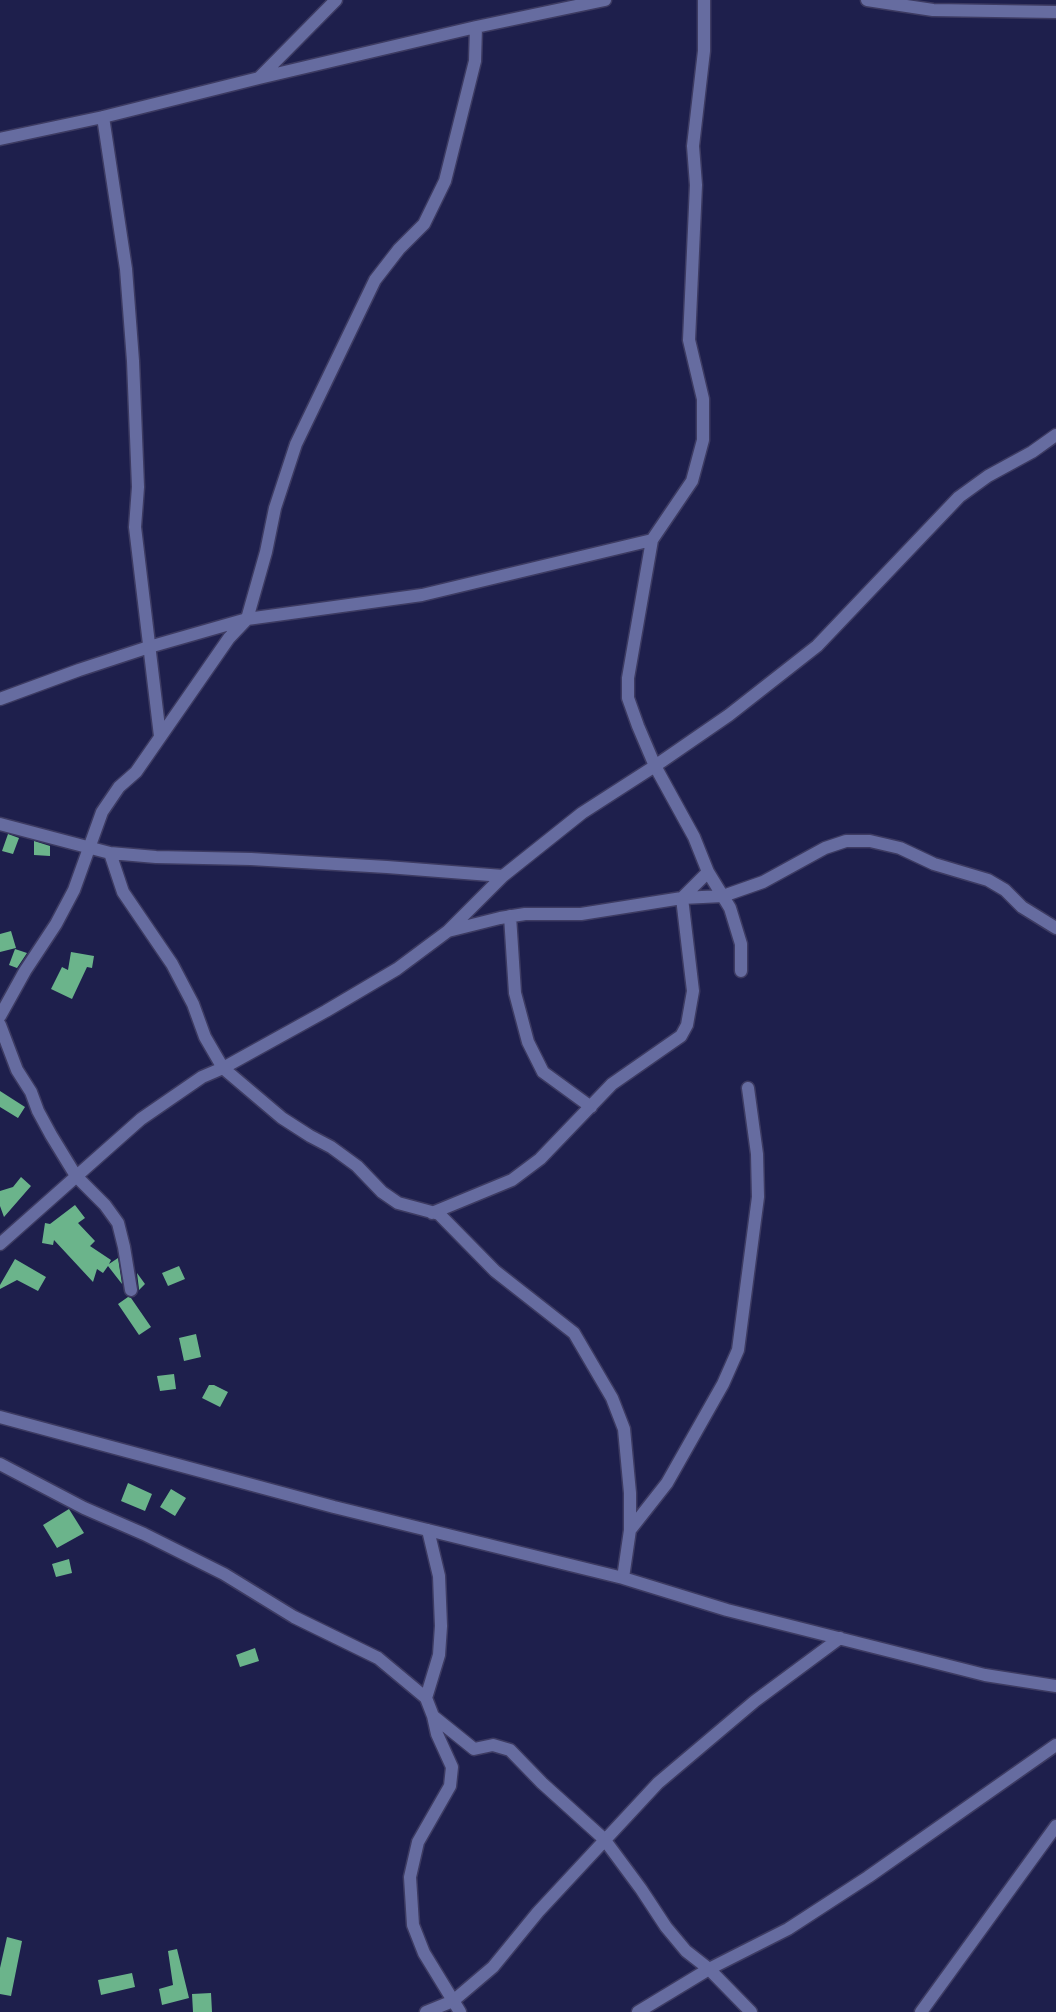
<!DOCTYPE html>
<html>
<head>
<meta charset="utf-8">
<style>
  body { margin:0 }
  canvas { display:block; background:#1e1f4c }
</style>
</head>
<body>
<canvas width="1056" height="2012"></canvas>
<script>
const c = document.querySelector('canvas').getContext('2d');
c.lineJoin = 'round';
function fill(path, color) { c.fillStyle = color; c.fill(path, 'evenodd'); }
const poly = rows => new Path2D(rows.map(r => 'M' + r).join(''));
function trace(path, color, width, dash) { c.strokeStyle = color; c.lineWidth = width; c.lineCap = dash ? 'butt' : 'round'; c.setLineDash(dash || []); c.stroke(path); }
const building = poly([
  [8,834,19,838,13,854,2,851],
  [34,841,50,846,50,856,34,855],
  [11,931,16,948,0,952,0,934],
  [15,949,27,953,17,968,9,965],
  [71,952,94,956,92,968,87,967,72,999,51,989,62,967,68,970],
  [0,1091,25,1107,18,1118,0,1107],
  [21,1177,31,1186,4,1217,0,1206,0,1191,13,1187],
  [75,1205,85,1218,78,1223,95,1241,90,1246,111,1260,109,1264,118,1258,122,1284,108,1266,103,1273,97,1269,93,1282,54,1240,53,1245,42,1243,45,1223,50,1224],
  [15,1259,46,1277,38,1291,17,1280,0,1289,0,1285],
  [179,1266,185,1279,168,1286,162,1273],
  [137,1273,145,1284,139,1290,139,1289],
  [128,1297,131,1298,151,1327,139,1335,118,1304],
  [196,1334,201,1357,184,1361,179,1338],
  [174,1374,176,1389,160,1391,157,1376],
  [209,1385,214,1385,228,1392,220,1407,202,1398],
  [128,1483,152,1494,145,1511,121,1501],
  [171,1489,186,1498,175,1516,160,1507],
  [69,1509,84,1533,57,1548,43,1525],
  [69,1559,72,1573,56,1577,52,1564],
  [255,1648,259,1661,240,1667,236,1655],
  [7,1937,22,1941,11,1996,0,1994,0,1968],
  [177,1949,189,1998,162,2005,159,1989,173,1985,168,1951],
  [132,1973,135,1987,101,1995,98,1980],
  [211,1993,212,2012,193,2012,192,1994]
]);
const minor = poly([
  [704,0,704,51,693,146,696,185,689,340,703,399,703,440,692,481,652,540,628,678,628,698,638,726,655,766,694,837,708,872,730,908,741,944,741,971],
  [867,0,933,10,1056,12],
  [259,78,336,0],
  [103,117,126,269,133,361,138,487,135,527,160,736],
  [0,139,103,117,259,78,476,27,605,0],
  [0,699,79,670,149,647,247,619,422,595,652,540],
  [0,824,110,853,156,857,251,859,387,867,503,876],
  [110,853,123,892,172,964,193,1004,205,1037,223,1068,282,1118,310,1136,331,1147,357,1166,382,1192,398,1203,439,1214,495,1271,574,1333,612,1398,624,1429,630,1493,630,1530,623,1578],
  [682,898,708,872],
  [510,916,515,993,528,1042,543,1072,591,1107],
  [448,931,500,918,525,914,581,914,682,898,723,896,763,882,825,848,846,841,870,841,900,848,934,864,988,880,1005,890,1022,907,1056,928],
  [0,1016,25,971,56,924,74,890,102,812,119,787,136,772,229,638,247,619,266,552,275,508,296,444,375,280,399,249,424,224,445,181,475,61,476,27],
  [0,1025,17,1070,31,1092,38,1111,51,1135,76,1176,105,1205,118,1223,124,1247,131,1290],
  [432,1213,512,1180,540,1159,612,1084,681,1036,687,1025,693,991,682,898],
  [0,1244,141,1119,202,1077,223,1068,326,1011,397,969,448,931,503,876,582,813,655,766,729,715,817,646,959,497,988,476,1032,452,1056,435],
  [0,1417,334,1507,623,1578,727,1610,985,1675,1056,1686],
  [0,1464,84,1508,144,1534,224,1574,294,1617,378,1658,426,1698,433,1716,437,1734,452,1767,450,1786,418,1842,410,1877,413,1925,424,1953,460,2012],
  [630,1530,667,1483,723,1384,738,1350,758,1197,757,1154,748,1088],
  [426,1698,439,1655,441,1626,439,1576,428,1530],
  [433,1716,474,1749,493,1745,510,1750,542,1783,604,1839,641,1889,666,1927,686,1951,709,1969,751,2012],
  [426,2012,453,2001,493,1967,538,1912,658,1783,755,1701,840,1638],
  [638,2012,709,1969,788,1929,868,1877,1056,1745],
  [921,2012,1056,1826]
]);
fill(building, '#6bb48b');
trace(minor, '#3d3b62', 15);
trace(minor, '#666ca0', 12);
</script>
</body>
</html>
